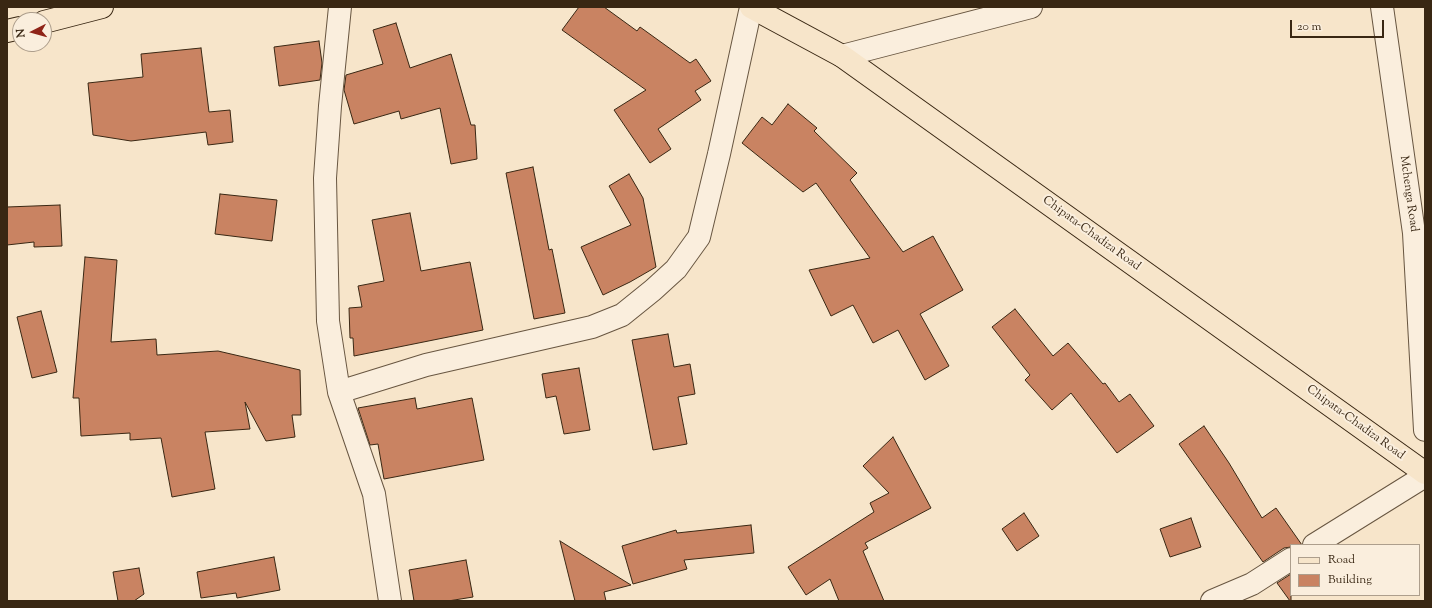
<!DOCTYPE html>
<html>
<head>
<meta charset="utf-8">
<style>
  body { margin:0 }
  #map { position:relative; width:1432px; height:608px; overflow:hidden; background:#f7e5ca; font-family:"Sorts Mill Goudy",serif }
  canvas { display:block }
  .frame { position:absolute; inset:0; border:8px solid #392713; pointer-events:none }
  .legend { position:absolute; left:1290px; top:544px; width:130px; height:52px; box-sizing:border-box; background:#faeedd; border:1px solid #ad9e8c; margin:0; padding:5px 7px; list-style:none; font-size:12px; color:#392713 }
  .legend li { display:flex; align-items:center; gap:8px; height:20px }
  .legend b { width:20px; border:1px solid #ad9e8c }
  .north { position:absolute; left:12px; top:12px; width:40px; height:40px; box-sizing:border-box; background:#faeedd; border:1px solid #ad9e8c; border-radius:50%; rotate:264deg; font-size:11px; font-weight:700; line-height:16px; text-align:center; color:#392713 }
  .north::after { content:''; display:block; margin:auto; width:14px; height:18px; background:#8f2418; clip-path:polygon(50% 0,100% 100%,50% 72%,0 100%) }
  .scale { position:absolute; left:1290px; top:20px; width:94px; height:18px; box-sizing:border-box; border:2px solid #392713; border-top:0; padding-left:5px; font-size:12px; line-height:14px; white-space:nowrap; color:#392713; -webkit-text-stroke:3px #faeedd; paint-order:stroke }
</style>
</head>
<body>
<div id="map">
<canvas width="1432" height="608"></canvas>
<div class="frame"></div>
<ul class="legend">
<li><b style="height:5px;background:#f7e5ca"></b>Road</li>
<li><b style="height:11px;background:#c98362"></b>Building</li>
</ul>
<div class="north">N</div>
<div class="scale">20 m</div>
</div>
<script>
const c = document.querySelector('canvas').getContext('2d');
c.lineJoin = 'round';
function fill(path, color) { c.fillStyle = color; c.fill(path, 'evenodd'); }
const poly = rows => new Path2D(rows.map(r => 'M' + r).join(''));
function trace(path, color, width, dash) { c.strokeStyle = color; c.lineWidth = width; c.lineCap = dash ? 'butt' : 'round'; c.setLineDash(dash || []); c.stroke(path); }
function label(font, color, halo, rows, align = 'center') {
  c.font = font + ' "Sorts Mill Goudy",serif'; c.lineWidth = 4; c.setLineDash([]); c.textBaseline = 'middle'; c.strokeStyle = halo; c.fillStyle = color; for (const [text, x, y, turn = 0] of rows) {
    c.save(); c.translate(x, y); c.rotate((+turn || 0) * Math.PI / 180); c.textAlign = isNaN(turn) ? turn : align; if (halo) c.strokeText(text, 0, 0); c.fillText(text, 0, 0); c.restore();
  }
}
const building = poly([
  [579,7,604,7,637,31,640,27,690,63,696,59,711,81,695,91,701,100,658,129,671,149,650,163,614,110,646,90,562,30,579,7],
  [396,23,410,68,451,54,471,125,475,125,477,159,451,164,440,108,401,119,399,111,354,124,344,90,346,75,383,64,373,30,396,23],
  [319,41,322,63,320,80,279,86,274,47,319,41],
  [201,48,209,112,230,110,233,142,208,145,206,132,131,141,93,135,88,83,143,77,141,54,201,48],
  [788,104,817,128,814,131,857,173,850,180,903,252,933,236,963,290,920,314,949,366,925,380,898,330,873,343,853,305,831,316,809,270,870,258,816,183,803,192,742,143,762,117,772,125,788,104],
  [533,167,549,250,552,249,565,313,534,319,506,173,533,167],
  [629,174,643,198,656,267,630,282,603,295,581,247,631,225,609,186,629,174],
  [220,194,277,200,272,241,215,234,220,194],
  [60,205,62,246,34,247,34,242,7,245,7,207,60,205],
  [410,213,421,271,470,262,483,330,354,356,353,338,350,338,349,308,362,307,358,286,384,281,372,220,410,213],
  [85,257,117,260,111,342,156,339,157,355,218,351,300,370,301,415,292,415,295,437,266,441,245,402,250,429,205,432,215,489,172,497,161,438,130,440,130,433,81,436,79,398,73,398,85,257],
  [1015,309,1053,356,1068,343,1103,384,1105,383,1119,402,1130,394,1154,426,1117,453,1071,393,1052,410,1025,380,1030,375,992,327,1015,309],
  [41,311,57,372,32,378,17,317,41,311],
  [668,334,674,367,690,364,695,394,678,397,687,444,653,450,632,340,668,334],
  [579,368,590,430,564,434,556,396,546,398,542,374,579,368],
  [415,398,417,409,472,398,484,460,384,479,378,444,370,445,358,408,415,398],
  [1204,426,1229,463,1262,518,1276,508,1302,545,1291,545,1291,547,1284,548,1263,562,1179,444,1204,426],
  [893,437,931,508,865,543,868,548,863,551,884,601,839,601,830,579,806,595,788,567,874,512,870,503,889,493,863,466,893,437],
  [1024,513,1039,536,1017,551,1002,529,1024,513],
  [1191,518,1201,547,1170,557,1160,529,1191,518],
  [751,525,754,553,684,560,687,569,633,584,622,546,676,530,677,533,751,525],
  [560,541,631,585,604,592,606,601,575,601,560,541],
  [274,557,280,590,237,598,236,593,201,598,197,572,274,557],
  [466,560,473,597,448,601,414,601,409,570,466,560],
  [139,568,144,594,134,601,118,601,113,572,139,568],
  [1291,574,1291,601,1290,601,1277,583,1291,574]
]);
const minor = poly([
  [340,7,330,106,325,178,328,321,339,392,374,494,390,601],
  [1382,7,1414,233,1425,430],
  [842,56,1031,7],
  [339,392,426,365,592,327,622,315,653,290,676,269,699,237,719,154,751,7],
  [1314,545,1425,476],
  [1212,601,1252,584,1291,559]
]);
const major = poly([
  [751,7,842,56,1425,473],
  [44,22,102,7],
  [7,31,20,28]
]);
const streetNames = [
  ["Mchenga Road",1408,194,82],
  ["Chipata-Chadiza Road",1091,234,36],
  ["Chipata-Chadiza Road",1355,423,36]
];
fill(building, '#c98362');
trace(building, '#392713', 1);
trace(minor, '#685641', 24);
trace(major, '#392713', 24);
trace(minor, '#faeedd', 22);
trace(major, '#f7e5ca', 22);
label('12px', '#392713', '#faeedd', streetNames);
</script>
</body>
</html>
